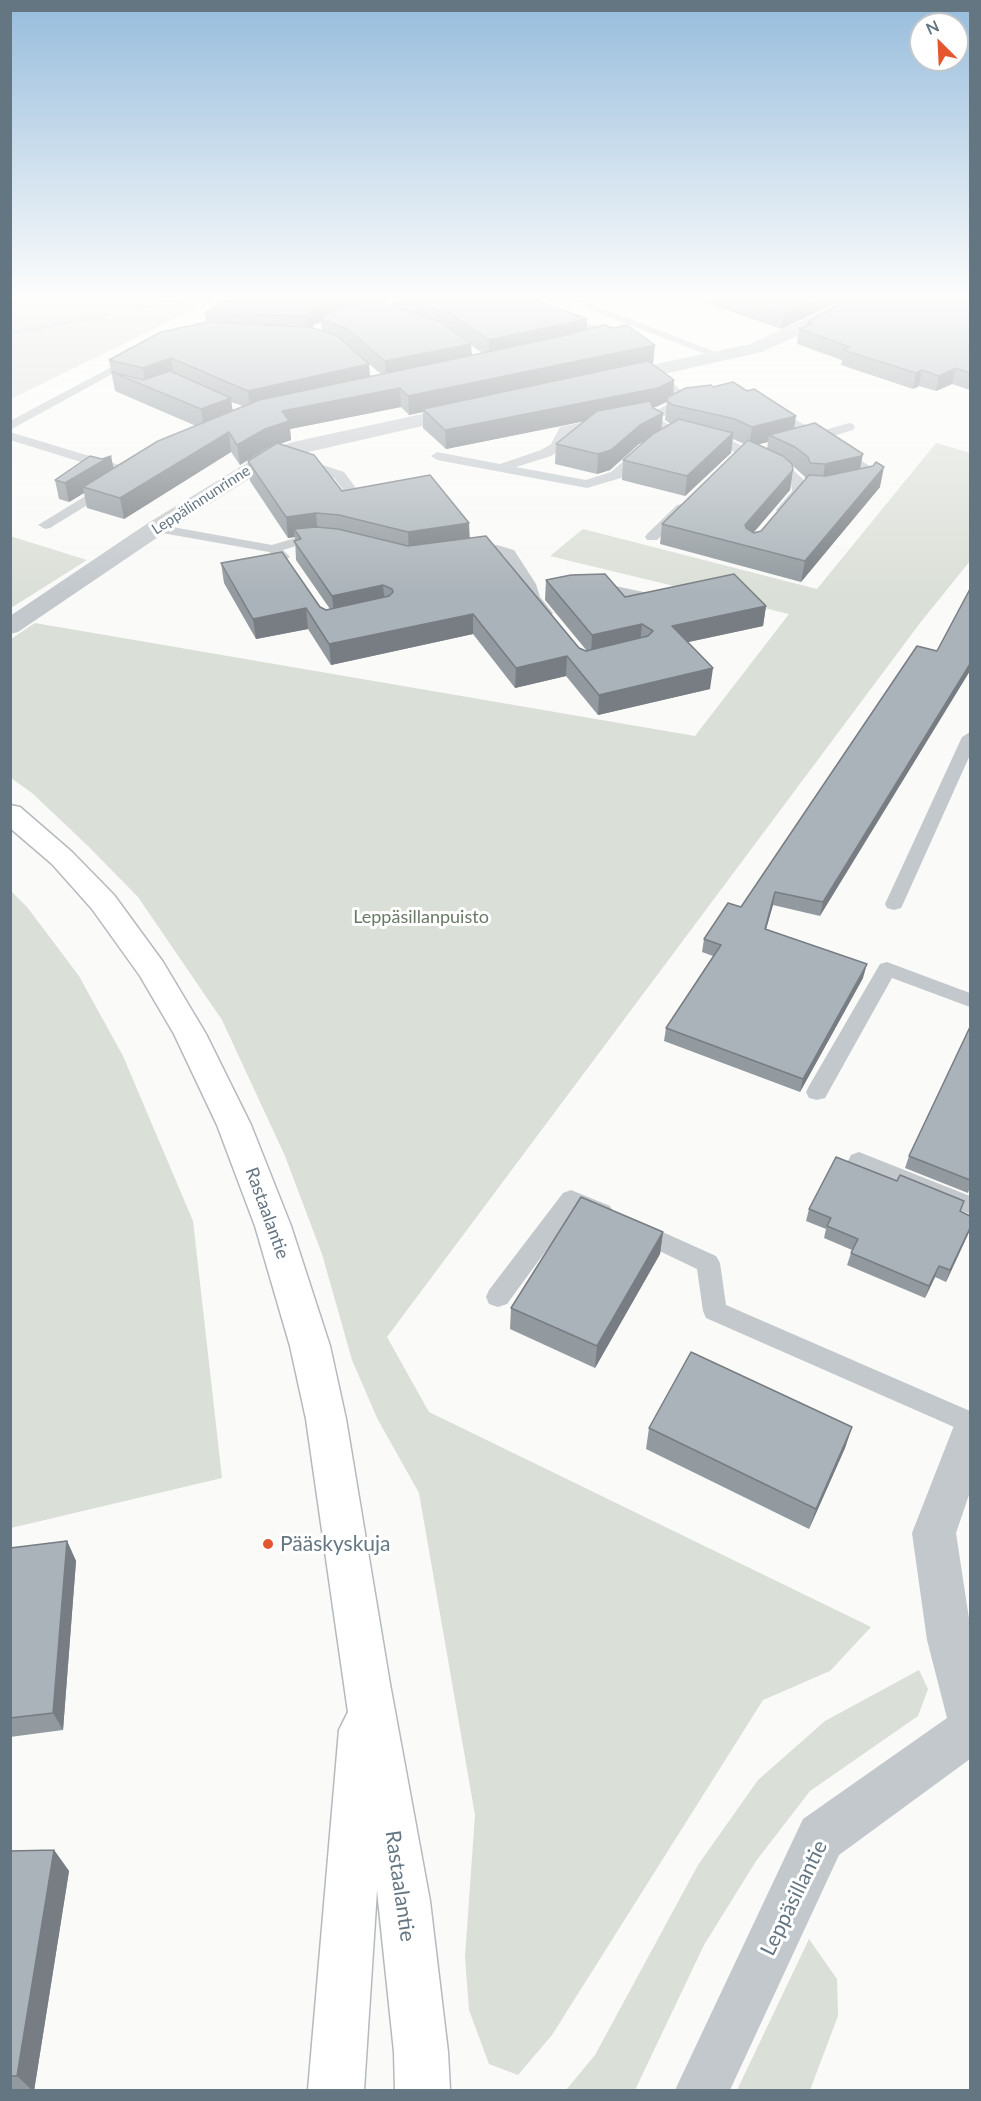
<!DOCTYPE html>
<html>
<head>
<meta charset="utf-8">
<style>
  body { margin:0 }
  #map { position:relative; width:981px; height:2101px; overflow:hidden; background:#fafaf8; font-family:Lato,sans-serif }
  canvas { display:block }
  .frame { position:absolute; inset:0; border:12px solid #657683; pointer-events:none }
  .north { position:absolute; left:909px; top:12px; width:60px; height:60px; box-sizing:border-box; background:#fff; border:2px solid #c1c8cd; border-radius:50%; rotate:336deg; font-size:16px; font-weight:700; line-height:24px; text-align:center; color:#657683 }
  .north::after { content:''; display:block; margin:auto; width:21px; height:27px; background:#e4572e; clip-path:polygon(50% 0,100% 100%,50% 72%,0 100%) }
</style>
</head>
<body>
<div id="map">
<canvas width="981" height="2101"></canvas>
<div class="frame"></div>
<div class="north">N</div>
</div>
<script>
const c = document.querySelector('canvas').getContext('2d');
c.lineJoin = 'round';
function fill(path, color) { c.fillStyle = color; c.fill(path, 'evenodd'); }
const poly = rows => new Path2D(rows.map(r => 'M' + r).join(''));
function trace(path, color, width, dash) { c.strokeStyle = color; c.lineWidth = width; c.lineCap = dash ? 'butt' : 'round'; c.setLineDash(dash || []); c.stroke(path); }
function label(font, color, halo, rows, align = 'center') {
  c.font = font + ' Lato,sans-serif'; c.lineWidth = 6; c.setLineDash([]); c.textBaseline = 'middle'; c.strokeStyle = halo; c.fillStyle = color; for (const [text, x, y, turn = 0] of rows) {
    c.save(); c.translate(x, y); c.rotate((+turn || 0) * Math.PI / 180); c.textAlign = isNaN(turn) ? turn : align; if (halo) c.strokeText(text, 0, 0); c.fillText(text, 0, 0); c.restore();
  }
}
const green = poly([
  [11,300,213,300,11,399],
  [936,443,970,453,970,561,920,623,387,1337,429,1412,871,1627,830,1671,763,1700,552,2035,518,2075,489,2064,469,2010,465,1957,475,1815,419,1493,377,1418,352,1360,322,1254,285,1156,222,1020,138,897,88,846,32,793,11,778,11,639,35,623,695,736,789,614,550,556,583,529,817,589],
  [10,536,74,556,87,560,11,608],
  [11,891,27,907,79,976,123,1056,193,1221,222,1478,11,1528],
  [919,1670,928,1689,918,1716,810,1791,756,1861,704,1945,635,2090,566,2090,595,2055,698,1865,758,1780,825,1721],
  [809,1939,837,1979,838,2016,810,2090,737,2090]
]);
const stream = poly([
  [169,300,185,300,135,311,132,309,169,300],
  [108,313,110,314,110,316,10,335,10,331,108,313]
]);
const lane = poly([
  [514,300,530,300,618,335,608,339,600,339,598,337,600,335,514,300],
  [565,300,581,300,726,356,724,358,716,358,565,300],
  [134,355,138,356,138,360,10,430,10,421,134,355],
  [649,370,674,384,691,400,662,417,663,421,670,426,732,441,791,468,803,479,806,492,788,513,778,513,776,510,792,491,791,483,781,474,724,447,662,432,653,425,650,416,652,413,677,399,645,376,643,374,649,370],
  [770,406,818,432,849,423,853,424,855,427,853,430,827,438,874,469,876,472,869,484,847,486,845,483,847,480,859,478,862,473,815,441,805,442,803,439,806,436,766,413,764,410,770,406],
  [603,418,609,422,607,425,569,433,561,449,551,456,516,467,586,480,611,472,638,448,643,447,649,451,621,478,587,488,437,460,431,456,437,452,500,464,541,450,551,444,560,427,603,418],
  [10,432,136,470,138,473,136,476,126,476,10,440,10,432],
  [299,457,344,472,356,488,372,497,365,501,346,494,334,478,294,464,293,461,299,457],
  [110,481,115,482,117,485,115,488,50,528,45,529,38,525,110,481],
  [682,504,687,505,689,508,687,511,657,540,647,540,645,537,647,534,677,505,682,504],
  [156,524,272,545,295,538,322,536,329,540,322,544,296,546,283,550,290,557,283,561,269,552,151,531,149,528,151,525,156,524],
  [497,545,514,550,536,584,540,597,553,613,550,616,540,616,528,601,522,584,504,556,496,553,470,554,463,550,470,546,497,545],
  [601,583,653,594,666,603,659,607,643,600,592,591,585,587,587,584,601,583],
  [970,732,970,755,903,904,901,908,894,910,887,908,885,904,962,737,970,732],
  [887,962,970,993,970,1007,892,978,825,1098,817,1100,809,1098,806,1092,809,1086,880,964,887,962],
  [859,1152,970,1196,970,1214,851,1167,848,1161,851,1155,859,1152],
  [571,1190,610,1206,614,1213,610,1220,602,1222,575,1211,507,1304,498,1307,489,1304,486,1297,489,1290,563,1193,571,1190],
  [636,1220,716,1256,720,1263,726,1305,970,1411,970,1434,706,1318,703,1311,697,1269,628,1236,624,1229,628,1222,636,1220]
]);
const street = poly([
  [847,300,870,300,868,304,762,352,615,385,608,383,606,379,608,375,615,373,750,344,847,300],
  [468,404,475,406,478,410,475,414,282,458,164,533,18,632,10,634,10,616,148,523,268,450,293,442,468,404],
  [970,1417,970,1492,956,1533,970,1625,970,1759,839,1855,730,2090,675,2090,803,1819,947,1718,927,1640,912,1533,955,1423,970,1417]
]);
const primary = poly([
  [10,805,20,807,72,852,114,895,163,962,206,1034,251,1125,291,1226,330,1346,346,1419,390,1684,430,1901,448,2052,450,2090,395,2090,394,2052,377,1890,364,2090,308,2090,339,1730,348,1712,306,1419,290,1346,255,1226,217,1125,174,1034,140,976,92,909,52,864,10,828,10,805]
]);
const wall = poly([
  [389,300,384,303,393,306,393,300,536,300,587,319,587,329,655,345,653,363,651,364,674,380,673,395,794,429,860,469,880,487,801,582,660,544,662,524,744,444,733,439,731,453,685,496,622,480,623,460,645,441,639,444,610,470,597,474,555,464,556,444,584,421,446,449,423,428,423,412,409,415,401,407,290,429,291,440,280,444,342,491,469,523,469,538,579,648,587,651,545,600,546,580,625,597,766,606,763,626,688,642,710,689,598,715,566,676,515,688,473,634,331,665,308,629,256,639,224,583,221,563,326,610,330,609,296,560,295,537,288,538,250,481,248,461,270,447,267,448,240,465,231,452,124,519,87,508,84,493,69,502,59,499,55,480,111,456,113,469,196,426,115,391,109,360,206,322,205,313],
  [321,322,322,331,312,328,314,325],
  [471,345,482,353,472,355],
  [369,364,381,374,370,376],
  [667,401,665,420,671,424,662,429,653,408],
  [231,402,243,406,233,411],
  [768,442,767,449,758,444],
  [793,466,805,477,805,480,761,531,754,532,790,490],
  [698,300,842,300,781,329],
  [970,300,970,390,952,384,936,391,919,386,913,389,841,365,842,360,797,344,799,329,806,326,807,322],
  [937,651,820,916,773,905,766,930,863,978,800,1092,664,1041,666,1028,713,956,702,952,704,939,741,907],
  [970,1027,970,1187,968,1193,905,1168,909,1156],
  [809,1209,960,1212,970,1230,946,1282,935,1277,925,1298,847,1265,852,1250,824,1238,826,1229,806,1221],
  [663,1232,660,1254,595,1368,510,1329,511,1308],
  [852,1427,845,1448,809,1529,646,1449,649,1428],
  [67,1541,76,1561,63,1730,10,1737,10,1548],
  [54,1850,69,1871,34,2091,10,2091,10,1851]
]);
const shadedWall = poly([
  [389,300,375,308,321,319,321,322,314,325,308,334,306,316,313,308,329,301],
  [813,300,842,300,781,329,783,314],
  [587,319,586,337,489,358,489,340],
  [471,344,472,362,386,379,385,361],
  [655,345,653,363,426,412,423,409,423,412,409,415,408,396],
  [171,358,174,377,146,387,143,368],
  [369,364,370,383,250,410,248,391],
  [956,368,952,384,936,391,939,376],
  [922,370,919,386,913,389,916,373],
  [674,380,673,399,656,407,446,449,445,430],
  [400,388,401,407,290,429,291,440,267,448,240,465,237,445,282,411],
  [231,398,233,417,204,429,201,409],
  [663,413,661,433,639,444,610,470,597,474,598,454,640,425],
  [796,416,793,436,769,435,768,442,749,447,752,427],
  [229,432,231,452,124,519,120,498],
  [733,433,731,453,685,496,687,476],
  [863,454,859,474,822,484,825,464],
  [111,456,115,475,83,487,84,493,69,502,65,483],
  [884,467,880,487,801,582,805,561],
  [793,470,790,490,742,546,745,525],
  [316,513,318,534,294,529,295,537,288,538,286,517],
  [469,523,470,544,409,553,408,532],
  [383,585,385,605,334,615,332,596],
  [766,606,763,626,670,646,672,626],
  [306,608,308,629,256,639,253,619],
  [473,614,473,634,331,665,329,644],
  [642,624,640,644,591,655,592,635],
  [567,656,566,676,515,688,516,668],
  [970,664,970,671,820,916,823,902],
  [713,668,710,689,598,715,599,695],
  [775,892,773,905,762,942,765,929],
  [867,964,863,978,800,1092,803,1079],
  [970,1228,970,1230,946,1282,950,1270],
  [663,1232,660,1254,595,1368,597,1346],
  [939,1266,935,1277,925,1298,929,1286],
  [852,1427,845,1448,809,1529,816,1509],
  [67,1541,76,1561,63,1730,53,1713],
  [54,1850,69,1871,34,2091,33,2091,17,2076]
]);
const building = poly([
  [227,300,330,300,313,308,306,316,205,313,227,300],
  [410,300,536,300,587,319,489,340,451,314,410,300],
  [742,300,813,300,783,314,742,300],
  [849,300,970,300,970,373,956,368,939,376,922,370,916,373,843,350,850,347,799,329,812,324,807,322,849,300],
  [377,301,441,322,471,344,385,361,346,328,321,319,323,316,338,310,377,301],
  [208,322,309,327,336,335,369,364,248,391,171,358,143,368,109,360,161,332,208,322],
  [604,325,613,328,627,325,655,345,408,396,400,388,282,411,289,421,265,429,237,445,229,432,120,498,83,487,158,441,259,400,558,337,604,325],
  [648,361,674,380,658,388,445,430,423,409,648,361],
  [170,371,231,398,201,409,112,372,143,380,170,371],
  [733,382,747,391,754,389,796,416,752,427,735,419,673,405,667,401,668,397,686,388,711,385,713,387,733,382],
  [650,401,653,408,663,413,640,425,611,450,598,454,556,444,597,411,650,401],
  [679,419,733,433,687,476,623,460,653,434,679,419],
  [815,423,863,454,861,456,825,464,810,463,808,457,795,447,769,435,815,423],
  [748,440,783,456,792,464,793,470,745,525,746,528,754,533,761,531,809,475,826,476,873,466,876,462,884,467,805,561,662,524,748,440],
  [277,443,314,455,342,491,430,475,469,523,408,532,339,515,316,513,286,517,248,461,277,443],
  [90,456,102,459,111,456,65,483,55,480,90,456],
  [316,527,338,529,408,546,486,536,579,648,586,651,648,636,653,631,642,624,592,635,546,580,571,575,605,574,625,597,734,574,766,606,672,626,713,668,599,695,567,656,516,668,473,614,329,644,306,608,253,619,221,563,282,552,320,607,326,610,389,596,393,592,392,589,383,585,332,596,294,541,301,539,294,529,316,527],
  [970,589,970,664,823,902,775,892,765,929,867,964,803,1079,666,1028,721,945,704,939,728,903,741,907,917,646,937,651,970,589],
  [970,1027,970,1180,909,1156,970,1027],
  [836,1157,897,1181,900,1175,964,1201,960,1211,970,1216,970,1228,950,1270,939,1266,929,1286,851,1253,858,1239,827,1226,831,1218,809,1209,836,1157],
  [581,1197,663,1232,597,1346,511,1308,581,1197],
  [691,1352,852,1427,816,1509,649,1428,691,1352],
  [67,1541,53,1713,10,1718,10,1548,67,1541],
  [54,1850,17,2076,10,2076,10,1851,54,1850]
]);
const markers = [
  [268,1544,6,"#e4572e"]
];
const farStreetnames = [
  ["Leppälinnunrinne",201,500,-33]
];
const parkNames = [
  ["Leppäsillanpuisto",421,917]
];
const streetNames = [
  ["Rastaalantie",267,1213,70]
];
const nearPoinames = [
  ["Pääskyskuja",280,1544]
];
const nearStreetnames = [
  ["Rastaalantie",400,1886,82],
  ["Leppäsillantie",794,1898,-64]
];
fill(green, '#dadfd7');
fill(stream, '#bbc7cb');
trace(primary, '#b5babe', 3);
fill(lane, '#c3c8cc');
fill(street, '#c3c8cc');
fill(primary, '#fff');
fill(wall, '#929a9f');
fill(shadedWall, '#777d82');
fill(building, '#aab3b9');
trace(building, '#777d82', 1.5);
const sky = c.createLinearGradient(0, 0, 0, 595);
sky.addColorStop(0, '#96bcdc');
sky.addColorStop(0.5, '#fdfdfc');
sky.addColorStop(1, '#fdfdfc00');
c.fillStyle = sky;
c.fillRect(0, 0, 981, 595);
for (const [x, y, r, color] of markers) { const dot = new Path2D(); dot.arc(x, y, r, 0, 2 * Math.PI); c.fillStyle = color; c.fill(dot); trace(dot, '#fff', 2); }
label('15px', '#657683', '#fff', farStreetnames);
label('18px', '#687a64', '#fff', parkNames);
label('18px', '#657683', '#fff', streetNames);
label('21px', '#657683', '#fff', nearPoinames, 'left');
label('21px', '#657683', '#fff', nearStreetnames);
</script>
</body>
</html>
